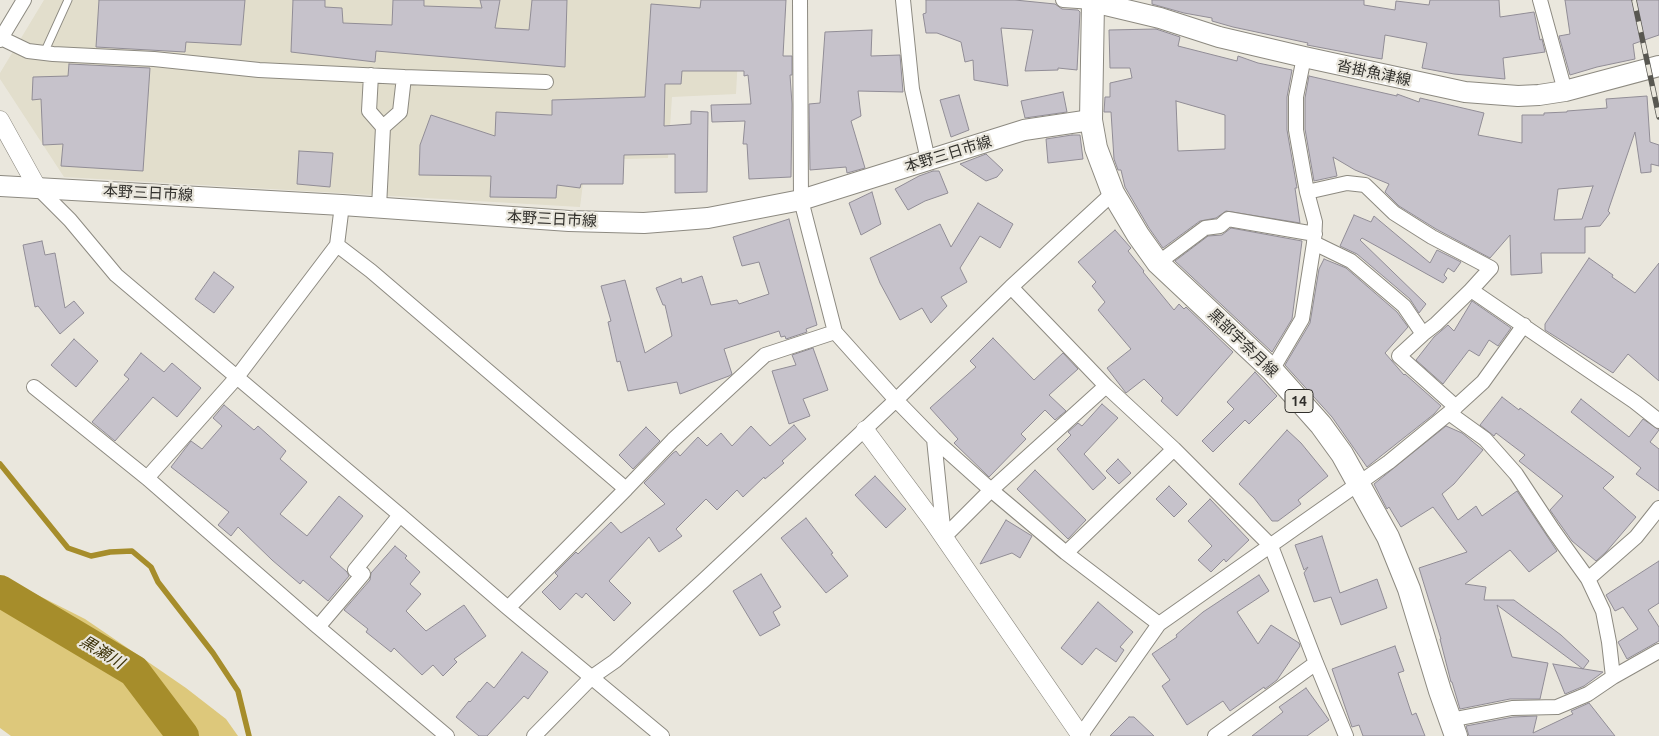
<!DOCTYPE html>
<html>
<head>
<meta charset="utf-8">
<style>
  body { margin:0 }
  canvas { display:block; background:#eae7dd }
</style>
</head>
<body>
<canvas width="1659" height="736"></canvas>
<script>
const c = document.querySelector('canvas').getContext('2d');
c.lineJoin = 'round';
function fill(path, color) { c.fillStyle = color; c.fill(path, 'evenodd'); }
const poly = rows => new Path2D(rows.map(r => 'M' + r).join(''));
function trace(path, color, width, dash) { c.strokeStyle = color; c.lineWidth = width; c.lineCap = dash ? 'butt' : 'round'; c.setLineDash(dash || []); c.stroke(path); }
function label(font, color, halo, rows, align = 'center') {
  c.font = font + ' Ubuntu,"Noto Sans JP",sans-serif'; c.lineWidth = 4.5; c.setLineDash([]); c.textBaseline = 'middle'; c.strokeStyle = halo; c.fillStyle = color; for (const [text, x, y, turn = 0] of rows) {
    c.save(); c.translate(x, y); c.rotate((+turn || 0) * Math.PI / 180); c.textAlign = isNaN(turn) ? turn : align; if (halo) c.strokeText(text, 0, 0); c.fillText(text, 0, 0); c.restore();
  }
}
const built = poly([
  [44,0,741,0,736,94,672,97,668,158,586,160,580,207,64,177,0,79,0,73]
]);
const green = poly([
  [0,576,85,619,154,666,186,688,226,719,238,736,11,736,0,728]
]);
const stream = poly([
  [0,464,68,548,91,556,110,552,132,551,151,567,158,582,213,653,238,691,249,736]
]);
const river = poly([
  [0,591,134,671,183,736]
]);
const building = poly([
  [99,0,245,0,241,45,186,42,185,52,96,47,99,0],
  [293,0,325,0,325,7,342,8,343,23,392,25,393,0,424,0,424,6,482,8,480,0,500,0,495,28,529,30,532,0,567,0,565,67,376,51,375,62,291,52,293,0],
  [701,0,786,0,783,56,792,56,792,75,790,75,792,104,791,177,749,179,747,144,743,144,745,121,712,122,711,105,751,104,748,75,744,76,744,71,682,71,681,84,665,84,664,126,691,124,691,111,708,112,707,192,675,193,675,154,624,155,623,184,581,184,580,188,557,185,556,198,490,197,491,176,419,175,420,145,431,115,495,136,496,112,550,115,552,115,552,100,645,97,651,4,700,8,701,0],
  [926,0,1015,0,1055,4,1062,9,1078,10,1080,12,1077,70,1058,68,1058,70,1025,71,1033,30,1001,28,1008,86,974,80,973,60,965,62,961,42,937,33,926,33,923,14,926,13,926,0],
  [1152,0,1364,0,1364,5,1395,10,1396,1,1429,5,1430,0,1499,0,1500,17,1534,12,1540,40,1542,39,1545,52,1503,58,1505,79,1454,74,1422,68,1427,43,1385,35,1382,59,1365,56,1307,45,1308,43,1233,27,1212,21,1212,18,1184,13,1152,4,1152,0],
  [1565,0,1659,0,1659,35,1633,44,1635,59,1597,67,1570,75,1559,36,1570,34,1565,0],
  [1156,29,1180,37,1178,46,1237,61,1238,56,1258,63,1292,70,1287,97,1287,130,1297,188,1295,188,1300,223,1226,211,1216,218,1200,221,1163,248,1149,228,1125,187,1121,170,1118,170,1114,159,1111,112,1104,112,1105,97,1110,97,1110,83,1132,78,1130,68,1110,68,1109,30,1156,29],
  [1176,101,1225,115,1225,149,1178,151,1176,101],
  [872,30,871,56,900,55,903,92,858,91,861,116,851,121,865,168,847,173,846,167,810,170,809,104,820,103,825,32,872,30],
  [69,64,150,68,143,171,61,166,63,144,43,145,41,99,32,100,33,77,68,76,69,64],
  [1309,76,1397,96,1397,94,1419,102,1420,98,1484,113,1478,135,1522,143,1522,115,1544,115,1544,113,1567,112,1567,111,1607,108,1606,99,1647,96,1650,142,1659,145,1659,166,1651,164,1651,172,1641,173,1635,132,1608,211,1610,213,1600,226,1585,227,1585,253,1541,253,1542,273,1511,275,1510,235,1490,258,1436,229,1399,206,1385,192,1389,184,1355,170,1333,157,1337,176,1314,181,1305,129,1305,98,1309,76],
  [1593,186,1582,219,1554,220,1558,189,1593,186],
  [1063,92,1067,112,1025,118,1021,101,1063,92],
  [959,95,969,130,951,137,940,100,959,95],
  [1072,135,1080,135,1083,159,1048,163,1046,139,1072,135],
  [299,151,333,153,330,187,297,184,299,151],
  [986,154,1003,170,997,177,986,181,960,164,986,154],
  [933,171,939,171,948,193,925,201,908,210,895,189,919,176,933,171],
  [872,192,881,224,861,235,849,203,872,192],
  [978,203,1013,224,1000,248,980,236,960,268,967,282,941,297,947,306,931,323,922,308,900,320,880,283,870,258,940,224,951,247,978,203],
  [1354,215,1371,222,1374,216,1430,263,1437,250,1461,262,1454,272,1448,268,1444,275,1447,278,1443,283,1362,238,1360,240,1426,304,1419,313,1410,299,1357,254,1340,246,1354,215],
  [789,219,817,325,806,329,807,332,786,339,785,336,781,337,779,331,724,349,732,374,729,376,680,394,677,382,628,391,620,361,617,362,608,322,611,321,601,286,625,280,645,353,672,336,665,305,663,305,656,288,681,278,682,283,702,276,711,305,737,300,739,304,769,294,759,262,742,266,733,237,789,219],
  [1231,228,1302,241,1292,319,1272,352,1175,261,1208,236,1222,235,1231,228],
  [1115,230,1131,248,1128,251,1144,271,1143,272,1174,310,1179,304,1184,309,1186,307,1233,352,1177,416,1161,401,1163,398,1144,379,1126,393,1107,368,1131,349,1098,310,1105,302,1092,286,1096,282,1078,262,1115,230],
  [42,241,45,255,55,253,65,308,74,301,84,313,60,334,38,306,35,307,23,245,42,241],
  [1589,258,1613,275,1612,277,1635,293,1659,263,1659,381,1628,354,1613,373,1545,330,1545,324,1589,258],
  [1324,259,1346,268,1397,312,1408,327,1385,353,1404,375,1405,374,1441,406,1434,414,1367,467,1332,417,1285,365,1310,323,1319,269,1324,259],
  [214,272,234,287,214,313,195,299,214,272],
  [1472,301,1511,328,1498,346,1489,340,1479,356,1469,350,1443,384,1416,360,1434,337,1448,325,1454,331,1472,301],
  [993,338,1034,380,1063,353,1078,369,1049,395,1066,411,1055,420,1045,410,1021,434,1026,439,989,477,954,443,958,439,930,408,976,367,970,361,993,338],
  [74,339,98,361,76,387,51,365,74,339],
  [813,348,828,390,803,399,810,416,789,424,772,371,796,365,792,355,813,348],
  [141,353,164,372,172,363,201,388,177,417,153,397,115,441,92,422,129,379,124,375,141,353],
  [1255,372,1277,396,1249,424,1245,420,1213,452,1202,441,1234,409,1227,402,1255,372],
  [1502,397,1519,410,1520,408,1614,477,1603,488,1636,517,1606,552,1596,561,1572,541,1550,510,1563,496,1519,461,1525,455,1496,433,1494,436,1480,425,1502,397],
  [1581,399,1629,437,1643,419,1659,430,1650,442,1659,449,1659,491,1636,474,1641,468,1571,412,1581,399],
  [1102,404,1118,418,1084,454,1106,478,1093,490,1057,449,1071,435,1068,432,1078,423,1082,426,1102,404],
  [224,405,254,430,258,426,286,451,280,459,307,482,280,514,307,536,339,496,363,516,330,557,347,572,349,576,328,601,303,580,300,584,272,560,238,527,231,536,218,525,229,512,171,467,191,441,202,449,222,426,213,418,224,405],
  [794,425,806,439,782,461,784,463,765,479,764,477,743,497,737,490,717,510,706,499,676,529,682,536,659,552,649,537,609,581,631,603,614,621,586,593,582,598,576,593,560,610,542,592,558,576,555,573,576,552,578,554,611,522,621,533,665,504,644,483,673,453,676,451,680,456,698,437,707,446,721,433,732,446,751,426,770,446,794,425],
  [1446,426,1462,433,1483,450,1454,484,1442,494,1458,520,1476,506,1482,516,1517,491,1557,551,1529,572,1510,550,1465,584,1486,587,1484,600,1514,600,1561,635,1589,661,1583,669,1497,605,1512,657,1548,663,1540,699,1510,699,1460,709,1452,682,1451,682,1440,639,1441,639,1419,568,1467,552,1433,507,1401,527,1389,507,1387,509,1374,484,1446,426],
  [646,427,660,441,633,469,619,455,646,427],
  [1287,430,1301,443,1328,476,1298,500,1301,504,1278,521,1272,521,1254,498,1239,484,1287,430],
  [1118,459,1131,473,1119,484,1106,471,1118,459],
  [1035,470,1086,520,1068,539,1017,489,1035,470],
  [875,476,906,509,886,528,855,495,875,476],
  [1169,486,1187,504,1174,517,1156,499,1169,486],
  [1210,499,1249,540,1226,562,1224,559,1211,572,1198,560,1212,546,1188,521,1210,499],
  [806,518,833,553,831,554,848,576,826,593,781,538,806,518],
  [1006,520,1032,536,1020,558,1012,553,980,564,1006,520],
  [1322,536,1340,593,1377,579,1387,608,1341,625,1331,597,1314,602,1304,573,1308,567,1304,570,1295,545,1322,536],
  [395,546,407,556,405,558,420,572,410,584,421,594,406,611,426,631,464,605,486,636,454,659,457,662,443,676,433,665,422,675,394,648,391,652,366,632,368,629,344,610,370,580,371,573,395,546],
  [1659,561,1659,603,1648,610,1659,627,1659,641,1627,659,1618,642,1638,629,1623,607,1615,611,1606,595,1659,561],
  [761,574,781,607,773,612,780,625,760,636,733,591,761,574],
  [1259,575,1269,591,1237,612,1258,644,1271,625,1299,643,1300,646,1277,680,1265,689,1264,687,1230,711,1223,701,1187,725,1162,686,1170,680,1152,654,1177,637,1176,635,1203,612,1259,575],
  [1098,602,1133,632,1120,647,1124,650,1116,662,1096,648,1082,665,1061,648,1098,602],
  [1395,646,1404,671,1398,673,1412,715,1416,713,1425,736,1363,736,1359,725,1352,727,1332,669,1395,646],
  [522,652,548,672,528,699,524,696,487,736,479,736,456,717,469,701,470,702,487,682,494,688,522,652],
  [1553,664,1603,672,1584,686,1565,694,1553,664],
  [1306,688,1329,720,1307,736,1252,736,1283,712,1279,707,1306,688],
  [1589,703,1615,736,1469,736,1466,726,1513,717,1537,716,1533,733,1573,714,1571,711,1589,703],
  [1129,717,1134,717,1154,736,1110,736,1129,717]
]);
const service = poly([
  [44,53,68,0]
]);
const minor = poly([
  [903,0,912,89,928,160],
  [1063,0,1093,2],
  [1540,0,1565,91],
  [1,38,28,51,53,54,154,59,259,70,404,77,400,112,383,127,379,207],
  [0,40,24,0],
  [371,75,369,111,383,127],
  [404,77,546,82],
  [37,187,70,220,116,275,400,515,508,608,662,736],
  [1307,192,1347,183,1365,185,1394,213,1432,237,1491,268,1471,290],
  [1113,193,1011,287,896,400,934,439,991,490,1066,553,1159,624],
  [1314,243,1351,261,1404,306,1423,334],
  [337,245,371,271,626,489,508,608],
  [1158,263,1205,228,1220,226,1228,219,1315,234],
  [1272,370,1302,319,1314,243,1315,222,1307,192,1296,130,1296,97,1304,57],
  [1106,386,1174,449],
  [34,387,147,478,237,377,337,245,342,205],
  [1456,407,1399,356,1423,334,1436,324,1471,290,1635,402,1659,421],
  [1449,413,1485,439,1516,474,1553,530,1588,579,1603,611,1609,642,1613,677,1588,694,1557,707,1512,708,1450,720],
  [934,439,944,537],
  [147,478,318,627,363,574,355,570,400,515],
  [626,489,673,440,765,355,835,332],
  [944,537,991,490,1106,386,1011,287],
  [1066,553,1174,449,1271,546,1316,663,1346,736],
  [1588,579,1636,537,1659,508],
  [318,627,447,736],
  [1613,677,1659,651],
  [534,736,592,677,615,661,703,581,896,400,835,332,801,200,800,0],
  [1080,736,1159,624,1389,462,1449,413,1483,382,1524,325],
  [1215,736,1316,663]
]);
const tertiary = poly([
  [0,120,37,187],
  [865,430,932,520,1081,736]
]);
const secondary = poly([
  [1093,0,1093,2,1160,18,1219,37,1304,57,1465,92,1518,96,1539,95,1565,91,1659,66],
  [0,186,342,205,569,221,644,223,708,218,801,200,1024,130,1091,120]
]);
const primary = poly([
  [1093,2,1091,120,1096,148,1113,193,1138,235,1158,263,1272,370,1321,425,1342,454,1388,537,1409,589,1440,691,1456,736]
]);
const rail = poly([
  [1634,0,1659,117]
]);
const shields = [
  [1299,401,28]
];
const shieldNames = [
  ["14",1299,401]
];
const streetNames = [
  ["沓掛魚津線",1374,73,12],
  ["本野三日市線",948,154,-17],
  ["本野三日市線",148,193,3],
  ["本野三日市線",552,219,3],
  ["黒部宇奈月線",1243,343,44]
];
const waterNames = [
  ["黒瀬川",102,652,31]
];
fill(built, '#e2decc');
fill(green, '#ddc87b');
trace(stream, '#a68d2b', 5.5);
trace(river, '#a68d2b', 32);
fill(building, '#c6c2cb');
trace(building, '#918d96', 1);
trace(service, '#8d8a81', 9);
trace(minor, '#8d8a81', 16);
trace(tertiary, '#8d8a81', 19);
trace(secondary, '#8d8a81', 22);
trace(primary, '#8d8a81', 24);
trace(service, '#fff', 7);
trace(minor, '#fff', 14);
trace(tertiary, '#fff', 18);
trace(secondary, '#fff', 20);
trace(primary, '#fff', 22);
trace(rail, '#585751', 5.5);
trace(rail, '#eae7dd', 4, [11]);
for (const [x, y, w] of shields) { const box = new Path2D(); box.roundRect(x - w / 2, y - 11.5, w, 23, 4); c.fillStyle = '#eae7dd'; c.fill(box); trace(box, '#302f2b', 1); }
label('bold 14px', '#302f2b', null, shieldNames);
label('15px', '#302f2b', '#eae7dd', streetNames);
label('italic 16px', '#3d3309', '#eae7dd', waterNames);
</script>
</body>
</html>
